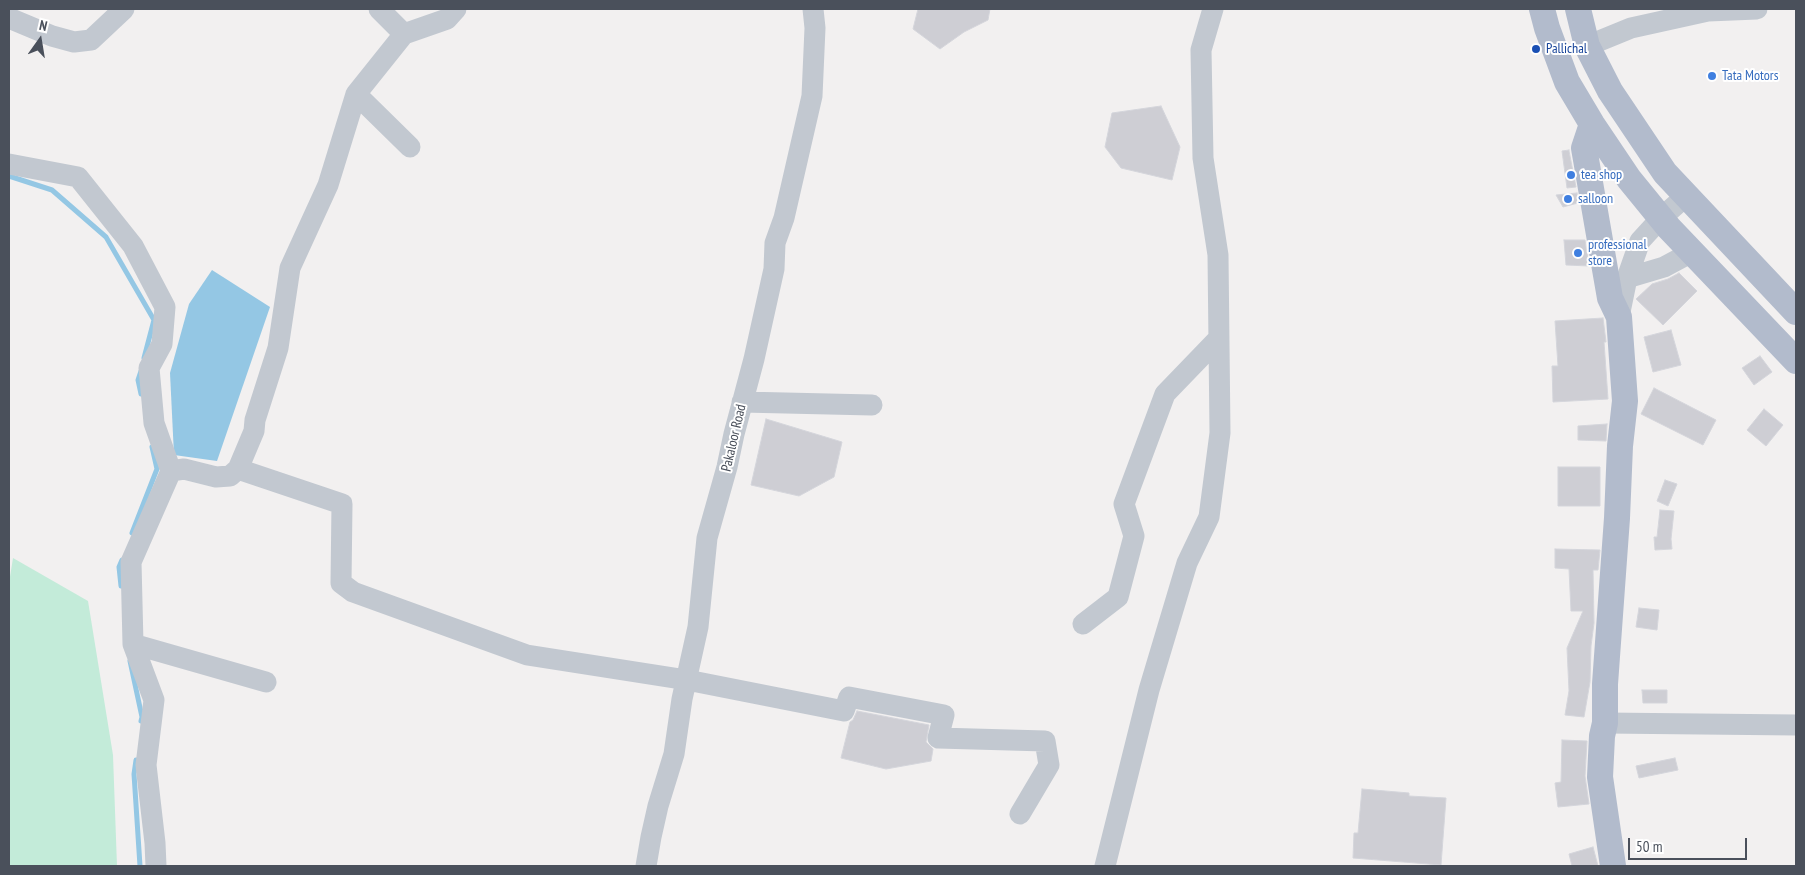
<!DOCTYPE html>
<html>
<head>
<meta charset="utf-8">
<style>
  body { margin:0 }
  #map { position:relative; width:1805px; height:875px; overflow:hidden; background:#f2f0f0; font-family:"PT Sans Narrow",sans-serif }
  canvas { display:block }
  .frame { position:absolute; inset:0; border:10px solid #4a505b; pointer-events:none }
  .north { position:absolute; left:15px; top:15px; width:50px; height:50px; -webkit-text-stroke:4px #fff; paint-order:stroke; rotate:13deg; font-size:14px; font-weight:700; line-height:20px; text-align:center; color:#4a505b }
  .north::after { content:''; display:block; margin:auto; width:18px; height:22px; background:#4a505b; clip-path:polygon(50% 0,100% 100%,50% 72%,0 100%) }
  .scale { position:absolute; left:1628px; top:838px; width:119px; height:22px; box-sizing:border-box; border:2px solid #4a505b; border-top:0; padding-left:6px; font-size:15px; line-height:18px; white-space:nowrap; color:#4a505b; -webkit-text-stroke:4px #fff; paint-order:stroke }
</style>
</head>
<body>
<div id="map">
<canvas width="1805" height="875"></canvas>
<div class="frame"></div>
<div class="north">N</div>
<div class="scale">50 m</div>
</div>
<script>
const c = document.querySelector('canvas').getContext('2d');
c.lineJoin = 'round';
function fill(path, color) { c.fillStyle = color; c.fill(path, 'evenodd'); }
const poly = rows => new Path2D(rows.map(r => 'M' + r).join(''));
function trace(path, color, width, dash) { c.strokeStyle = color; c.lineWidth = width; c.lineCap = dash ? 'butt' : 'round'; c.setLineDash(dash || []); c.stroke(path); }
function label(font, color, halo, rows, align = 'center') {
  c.font = font + ' "PT Sans Narrow",sans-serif'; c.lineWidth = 4; c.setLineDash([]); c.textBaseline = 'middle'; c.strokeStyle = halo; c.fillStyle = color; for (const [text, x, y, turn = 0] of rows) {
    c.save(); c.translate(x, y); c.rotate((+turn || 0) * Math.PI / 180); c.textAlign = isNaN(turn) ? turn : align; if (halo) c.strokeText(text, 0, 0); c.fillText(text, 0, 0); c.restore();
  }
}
const green = poly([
  [13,558,88,601,113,755,117,866,9,866,9,583]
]);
const water = poly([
  [212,270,270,307,217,461,174,455,170,373,189,304]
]);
const stream = poly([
  [9,176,52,190,106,237,154,320,144,358],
  [141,371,138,380,141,394],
  [132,533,157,469,152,447],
  [121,586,119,567,122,560],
  [130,661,142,717,141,721],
  [136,760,134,774,140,866]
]);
const building = poly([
  [918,9,990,9,988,20,964,32,940,49,913,29,918,9],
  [1161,106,1180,147,1172,180,1121,168,1105,147,1112,113,1161,106],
  [1569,150,1569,151,1576,187,1567,188,1562,151,1569,150],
  [1577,193,1578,203,1563,207,1556,195,1577,193],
  [1564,240,1585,240,1589,266,1566,265,1564,240],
  [1679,273,1697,291,1663,325,1636,299,1652,284,1668,279,1679,273],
  [1603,318,1606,342,1604,342,1608,399,1553,402,1552,366,1558,366,1555,321,1603,318],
  [1671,330,1681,365,1653,372,1644,337,1671,330],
  [1760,356,1772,372,1754,385,1742,368,1760,356],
  [1654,388,1716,420,1703,445,1641,414,1654,388],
  [1764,409,1783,425,1766,446,1747,430,1764,409],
  [766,419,842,442,834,477,799,496,751,485,766,419],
  [1607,424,1606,441,1578,440,1578,426,1607,424],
  [1558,467,1600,467,1600,506,1558,506,1558,467],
  [1665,480,1677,484,1668,506,1657,501,1665,480],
  [1660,510,1674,511,1671,539,1672,549,1655,550,1654,537,1657,537,1660,510],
  [1555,549,1600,550,1598,570,1593,570,1594,623,1591,646,1590,682,1584,717,1565,715,1569,691,1567,648,1583,611,1571,611,1569,569,1555,568,1555,549],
  [1639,608,1659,610,1657,630,1636,627,1639,608],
  [1642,690,1667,690,1667,703,1643,703,1642,690],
  [857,711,929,725,926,742,933,749,931,761,886,769,841,758,850,722,853,720,857,711],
  [1562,740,1587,741,1585,776,1589,804,1558,807,1555,783,1561,782,1562,740],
  [1675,758,1678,770,1639,778,1636,766,1675,758],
  [1362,789,1409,793,1409,796,1446,798,1441,865,1353,858,1354,833,1358,833,1362,789],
  [1593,847,1598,866,1572,866,1569,854,1593,847]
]);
const minor = poly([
  [379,9,404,34,356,94,410,147],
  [9,18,52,36,74,42,91,40,124,9],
  [404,34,447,19,456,9],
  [1587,46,1631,28,1708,11,1757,9],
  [9,164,78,177,133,246,165,307,162,344,149,368,154,423,171,471,131,562,133,644,154,700,146,765,155,843,156,866],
  [1627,278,1664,267,1692,252],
  [1619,317,1627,278,1640,241,1661,218,1686,196],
  [742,402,872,405],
  [238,469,342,504,341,583,353,592,527,655,687,680,844,711,849,697,944,715,938,738,1045,741,1049,765,1020,814],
  [171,471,184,469,216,477,230,476,238,469,254,431,255,420,278,348,290,268,328,185,356,94],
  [1083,624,1118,597,1134,536,1124,504,1165,394,1219,338],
  [133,644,266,682],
  [1605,723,1796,725],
  [646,866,651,837,658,806,674,754,682,699,698,627,707,538,727,467,734,434,754,359,774,269,775,243,784,218,812,96,815,28,813,9],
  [1105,866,1149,690,1187,563,1209,517,1220,433,1218,255,1203,158,1201,50,1213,9]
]);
const major = poly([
  [1542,9,1547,28,1567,82,1592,124,1629,179,1669,228,1796,361],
  [1578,9,1587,46,1610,91,1665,173,1796,312],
  [1592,124,1584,148,1610,298,1619,317,1625,401,1620,446,1617,518,1605,684,1605,723,1602,736,1600,777,1613,866]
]);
const markers = [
  [1536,49,5,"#1a4fb4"],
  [1712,76,5,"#3f7fe0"],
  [1571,175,5,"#3f7fe0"],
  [1568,199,5,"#3f7fe0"],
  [1578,253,5,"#3f7fe0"]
];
const transitNames = [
  ["Pallichal",1546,49]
];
const shopNames = [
  ["Tata Motors",1722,76],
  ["tea shop",1581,175],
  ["salloon",1578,199],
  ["professional",1588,245],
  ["store",1588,261]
];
const streetNames = [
  ["Pakaloor Road",734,438,-77]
];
fill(green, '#c3ebd9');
fill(water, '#94c7e4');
trace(stream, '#94c7e4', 5);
fill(building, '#ceced4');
trace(building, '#d4d5db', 1);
trace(minor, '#c2c8d0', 21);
trace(major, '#b2bbcc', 26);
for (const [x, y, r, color] of markers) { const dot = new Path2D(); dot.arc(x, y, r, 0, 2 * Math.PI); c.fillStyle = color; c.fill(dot); trace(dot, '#fff', 2); }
label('14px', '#164399', '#fff', transitNames, 'left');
label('14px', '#366cbe', '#fff', shopNames, 'left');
label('14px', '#4a505b', '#fff', streetNames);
</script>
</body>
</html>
